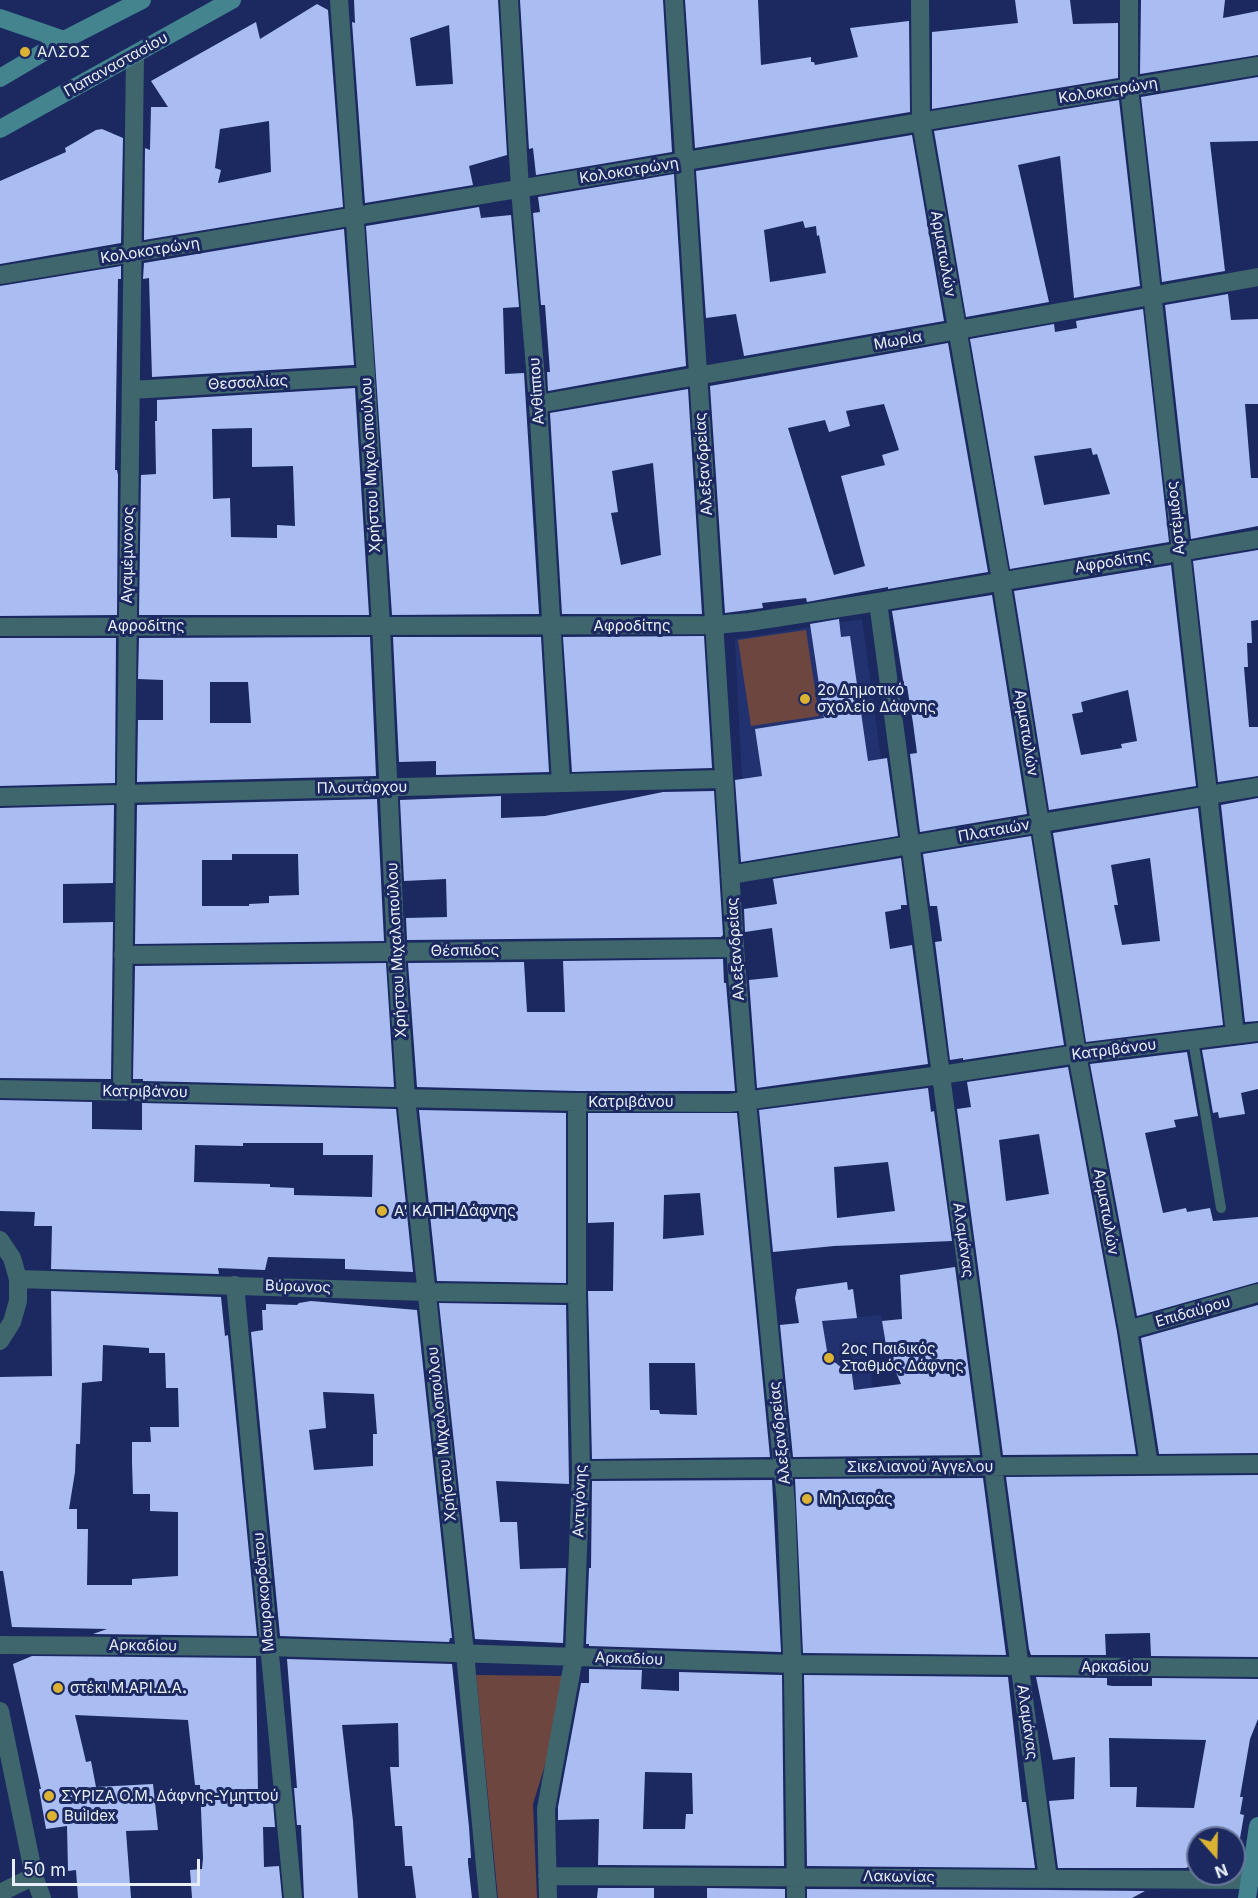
<!DOCTYPE html>
<html>
<head>
<meta charset="utf-8">
<style>
  body { margin:0 }
  #map { position:relative; width:1258px; height:1898px; overflow:hidden; background:#1b2960; font-family:Inter,sans-serif }
  canvas { display:block }
  .north { position:absolute; left:1186px; top:1826px; width:60px; height:60px; box-sizing:border-box; background:#1b2960; border:2px solid #6d789e; border-radius:50%; rotate:160deg; font-size:16px; font-weight:700; line-height:24px; text-align:center; color:#e9eefc }
  .north::after { content:''; display:block; margin:auto; width:21px; height:27px; background:#dcb233; clip-path:polygon(50% 0,100% 100%,50% 72%,0 100%) }
  .scale { position:absolute; left:12px; top:1859px; width:188px; height:27px; box-sizing:border-box; border:3px solid #e9eefc; border-top:0; padding-left:8px; font-size:18px; line-height:21px; white-space:nowrap; color:#e9eefc; -webkit-text-stroke:4px #1b2960; paint-order:stroke }
</style>
</head>
<body>
<div id="map">
<canvas width="1258" height="1898"></canvas>
<div class="north">N</div>
<div class="scale">50 m</div>
</div>
<script>
const c = document.querySelector('canvas').getContext('2d');
c.lineJoin = 'round';
function fill(path, color) { c.fillStyle = color; c.fill(path, 'evenodd'); }
const poly = rows => new Path2D(rows.map(r => 'M' + r).join(''));
function trace(path, color, width, dash) { c.strokeStyle = color; c.lineWidth = width; c.lineCap = dash ? 'butt' : 'round'; c.setLineDash(dash || []); c.stroke(path); }
function label(font, color, halo, rows, align = 'center') {
  c.font = font + ' Inter,sans-serif'; c.lineWidth = 6; c.setLineDash([]); c.textBaseline = 'middle'; c.strokeStyle = halo; c.fillStyle = color; for (const [text, x, y, turn = 0] of rows) {
    c.save(); c.translate(x, y); c.rotate((+turn || 0) * Math.PI / 180); c.textAlign = isNaN(turn) ? turn : align; if (halo) c.strokeText(text, 0, 0); c.fillText(text, 0, 0); c.restore();
  }
}
const built = poly([
  [862,619,881,759,742,779,735,639],
  [881,1315,887,1351,871,1353,872,1395,791,1400,784,1350,783,1325]
]);
const green = poly([
  [806,630,819,716,751,726,738,640],
  [476,1675,562,1676,553,1739,533,1804,537,1898,498,1898]
]);
const building = poly([
  [354,0,498,0,507,155,469,166,473,185,365,203,352,22,355,23],
  [449,25,453,84,416,86,410,38],
  [520,0,663,0,672,152,536,175,533,148,529,149],
  [685,0,758,0,761,65,811,57,811,62,814,62,815,65,858,57,850,28,909,21,910,112,695,148],
  [1015,0,1070,0,1073,24,1118,23,1118,78,932,109,932,32,1018,23],
  [1141,0,1225,0,1223,18,1258,11,1258,55,1140,74],
  [317,4,328,10,343,207,144,240,145,148,150,150,151,107,168,107,151,81,256,22,260,39],
  [269,121,271,172,218,183,221,170,215,168,220,129],
  [1258,77,1258,141,1210,142,1225,271,1162,282,1141,97],
  [1119,100,1140,286,1074,298,1060,156,1018,165,1049,302,966,317,934,131],
  [102,129,123,138,121,243,0,264,0,181,66,152,65,148,96,130],
  [912,135,944,321,744,356,736,314,706,318,696,171],
  [803,221,805,228,816,226,817,236,819,235,826,273,770,282,764,230],
  [674,174,686,366,548,391,547,372,550,372,547,332,545,305,541,305,533,213,540,212,538,197],
  [479,207,481,218,511,215,519,307,503,308,505,374,524,373,539,614,392,615,366,226],
  [344,229,354,365,152,377,149,278,143,279,144,263],
  [121,266,121,279,118,279,115,470,117,470,118,475,117,615,0,616,0,286],
  [1228,294,1231,320,1258,319,1258,404,1245,404,1251,478,1258,478,1258,526,1191,539,1165,305],
  [1143,309,1169,542,1010,569,970,339,1054,324,1055,332,1077,328,1076,321],
  [1091,448,1093,455,1097,454,1110,494,1044,505,1034,456],
  [948,343,988,572,888,589,888,587,807,602,806,598,762,603,763,608,725,613,710,386],
  [884,404,899,450,882,455,885,465,841,476,865,566,834,575,788,428,825,420,829,432,850,426,846,411],
  [355,388,369,615,139,615,141,475,156,474,155,421,157,421,157,400],
  [252,428,252,467,293,466,295,526,277,525,277,538,231,537,230,498,213,499,212,429],
  [688,389,702,614,562,614,550,413],
  [653,463,661,555,621,565,611,513,618,512,612,471],
  [1258,550,1258,620,1251,621,1252,643,1247,643,1248,667,1244,667,1249,727,1258,727,1258,776,1218,782,1193,561],
  [1171,565,1196,786,1049,810,1014,591],
  [1128,690,1137,741,1121,744,1122,748,1081,755,1072,714,1083,712,1081,702],
  [992,595,1027,814,920,832,910,754,917,753,913,723,907,686,904,686,892,611],
  [839,619,841,637,850,636,868,761,887,758,898,836,741,862,735,780,762,776,755,729,824,718,810,624],
  [704,636,712,768,572,772,563,637],
  [370,637,376,776,137,782,138,720,163,720,163,680,138,679,139,638],
  [210,682,248,682,251,723,210,723],
  [393,637,541,637,549,772,436,775,436,761,399,762],
  [0,638,116,638,115,783,0,786],
  [714,791,723,935,721,937,407,940,406,918,447,917,446,879,404,881,400,800,501,796,501,818,545,816,663,792],
  [1258,798,1258,1021,1245,1022,1221,805],
  [377,799,384,941,135,944,137,805],
  [232,854,298,854,299,895,269,896,269,903,249,904,249,906,202,906,202,860,232,860],
  [114,805,113,883,63,884,63,923,113,922,111,1079,0,1078,0,808],
  [1198,808,1223,1025,1086,1042,1053,833],
  [1150,858,1160,941,1122,945,1114,905,1118,905,1111,865],
  [1031,836,1064,1045,963,1060,963,1058,950,1060,935,942,942,941,937,906,930,906,923,854],
  [901,858,907,905,901,905,901,909,885,912,890,949,912,945,928,1064,757,1088,749,980,778,977,772,928,745,932,744,909,777,904,773,879],
  [723,959,724,983,726,983,735,1091,577,1091,417,1087,408,963,524,962,527,1012,565,1012,563,961],
  [386,963,394,1087,143,1081,143,1079,133,1079,135,966],
  [1258,1043,1258,1089,1241,1093,1245,1114,1219,1118,1218,1112,1213,1113,1202,1050],
  [1187,1052,1198,1116,1174,1120,1176,1127,1145,1133,1163,1213,1186,1208,1187,1212,1210,1208,1213,1221,1258,1217,1258,1282,1137,1316,1090,1064],
  [1068,1067,1117,1332,1136,1454,1003,1455,957,1109,971,1107,967,1082],
  [1039,1134,1049,1194,1006,1201,999,1140],
  [928,1088,931,1112,934,1111,952,1241,834,1246,773,1252,759,1110],
  [888,1162,895,1211,837,1218,834,1167],
  [0,1100,92,1102,92,1129,142,1130,142,1103,396,1109,413,1272,345,1269,345,1259,268,1257,265,1270,218,1268,219,1274,51,1269,52,1226,34,1226,35,1212,0,1211],
  [243,1143,323,1143,323,1155,373,1155,372,1197,294,1195,294,1188,270,1187,270,1184,194,1182,195,1145,243,1146],
  [419,1110,566,1113,566,1283,437,1281],
  [588,1113,737,1113,770,1457,592,1459,588,1291,613,1291,614,1222,588,1223],
  [700,1193,704,1235,663,1239,664,1195],
  [649,1363,695,1363,697,1415,660,1414,659,1410,650,1410],
  [955,1267,980,1455,793,1457,780,1325,799,1323,795,1298,797,1289,847,1282,848,1290,853,1289,857,1318,822,1321,828,1357,842,1368,851,1367,854,1390,901,1384,887,1351,882,1321,902,1319,900,1275],
  [51,1291,221,1297,225,1336,228,1335,257,1636,93,1634,107,1629,12,1627,3,1571,0,1571,0,1377,52,1376],
  [103,1345,149,1348,149,1353,165,1353,166,1388,178,1388,179,1427,150,1427,151,1442,132,1442,132,1462,133,1494,150,1494,150,1511,178,1512,178,1576,132,1579,132,1585,87,1585,88,1529,77,1529,77,1509,69,1509,75,1472,76,1444,80,1444,82,1383,102,1381],
  [311,1301,417,1310,452,1638,450,1638,449,1642,280,1636,251,1332,263,1330,262,1310,266,1310,266,1304,297,1305,299,1303],
  [323,1392,374,1394,377,1434,373,1434,373,1466,314,1470,309,1430,326,1428],
  [439,1303,566,1305,569,1484,496,1481,500,1522,517,1522,520,1569,566,1568,563,1643,475,1639],
  [1258,1305,1258,1453,1159,1454,1141,1338],
  [1258,1475,1258,1657,1151,1656,1150,1633,1105,1634,1106,1655,1031,1655,1029,1649,1006,1477],
  [983,1478,1006,1655,803,1653,795,1479],
  [772,1480,781,1652,589,1646,589,1644,586,1644,589,1568,591,1568,592,1481],
  [32,1656,256,1658,258,1792,272,1790,275,1827,263,1827,264,1867,279,1866,282,1898,192,1898,190,1870,202,1869,203,1858,200,1785,195,1785,188,1720,75,1715,86,1762,91,1761,96,1787,153,1784,158,1830,126,1831,131,1898,78,1898,76,1870,68,1871,67,1826,46,1829,39,1789,41,1789,13,1664],
  [287,1659,452,1664,469,1827,471,1858,468,1858,468,1863,472,1898,416,1898,412,1866,405,1866,402,1826,395,1826,390,1767,399,1767,398,1723,342,1725,353,1821,358,1898,304,1898,301,1825,297,1825,294,1788,297,1788],
  [589,1669,642,1670,641,1689,679,1691,679,1672,782,1675,784,1866,598,1865,599,1819,558,1820,558,1807,581,1683,589,1683],
  [645,1772,692,1773,693,1814,686,1814,685,1829,643,1829],
  [804,1675,1008,1677,1022,1802,1026,1802,1035,1868,807,1866],
  [1036,1677,1107,1678,1107,1685,1112,1686,1152,1686,1152,1678,1258,1679,1258,1719,1250,1739,1240,1797,1243,1797,1240,1814,1244,1815,1240,1838,1234,1842,1234,1838,1198,1838,1198,1861,1186,1868,1058,1868,1049,1801,1074,1799,1075,1757,1053,1760],
  [1109,1738,1206,1740,1194,1808,1136,1807,1137,1787,1110,1787],
  [598,1888,654,1888,654,1898,597,1898],
  [707,1888,785,1889,785,1898,707,1898],
  [807,1889,1049,1890,1145,1891,1132,1898,807,1898]
]);
const lane = poly([
  [1193,1040,1221,1208]
]);
const street = poly([
  [339,0,366,376,381,625,396,952,406,1098,465,1653,488,1898],
  [509,0,520,189,538,404,561,783],
  [674,0,735,948,747,1102,786,1503,793,1677,796,1898],
  [920,0,921,122,1001,580,1077,1054,1128,1330,1149,1465],
  [1129,0,1129,87,1235,1034],
  [0,275,1258,66],
  [131,390,366,376],
  [538,404,1258,277],
  [878,602,1048,1879],
  [0,627,714,625,749,622,878,602,1258,539],
  [0,797,724,779],
  [730,875,1258,787],
  [123,955,735,948],
  [0,1089,577,1102,729,1103,941,1075,1077,1054,1258,1032],
  [122,1091,135,54],
  [0,1240,12,1258,18,1279,18,1301,12,1322,0,1341],
  [18,1279,427,1292,577,1294],
  [235,1285,293,1898],
  [1128,1330,1258,1293],
  [581,1470,1258,1464],
  [0,1645,269,1647,793,1664,1258,1668],
  [0,1711,34,1876,42,1898],
  [547,1876,1250,1880],
  [0,1893,34,1876],
  [548,1898,546,1809,574,1657,581,1470,577,1294,577,1102]
]);
const secondary = poly([
  [0,18,64,40],
  [0,78,64,40,142,0],
  [0,129,232,0],
  [1247,1898,1258,1826]
]);
const markers = [
  [25,52,6,"#dcb233"],
  [805,699,6,"#dcb233"],
  [382,1211,6,"#dcb233"],
  [829,1358,6,"#dcb233"],
  [807,1499,6,"#dcb233"],
  [58,1688,6,"#dcb233"],
  [49,1796,6,"#dcb233"],
  [52,1816,6,"#dcb233"]
];
const poiNames = [
  ["ΑΛΣΟΣ",37,52],
  ["2ο Δημοτικό",817,690],
  ["σχολείο Δάφνης",817,707],
  ["Α' ΚΑΠΗ Δάφνης",394,1211],
  ["2ος Παιδικός",841,1349],
  ["Σταθμός Δάφνης",841,1366],
  ["Μηλιαράς",819,1499],
  ["στέκι Μ.ΑΡΙ.Δ.Α.",70,1688],
  ["ΣΥΡΙΖΑ Ο.Μ. Δάφνης-Υμηττού",61,1796],
  ["Buildex",64,1816]
];
const streetNames = [
  ["Παπαναστασίου",116,65,-29],
  ["Κολοκοτρώνη",1108,91,-9],
  ["Κολοκοτρώνη",629,171,-9],
  ["Κολοκοτρώνη",150,251,-9],
  ["Αρματωλών",943,254,80],
  ["Μωρία",898,341,-10],
  ["Θεσσαλίας",248,383,-3],
  ["Ανθίππου",537,391,-94],
  ["Αλεξανδρείας",704,464,-94],
  ["Χρήστου Μιχαλοπούλου",371,465,-93],
  ["Αρτέμιδος",1176,518,-96],
  ["Αγαμέμνονος",128,555,-89],
  ["Αφροδίτης",1113,562,-9],
  ["Αφροδίτης",146,626],
  ["Αφροδίτης",632,626],
  ["Αρματωλών",1026,733,81],
  ["Πλουτάρχου",362,788,-1],
  ["Πλαταιών",994,831,-10],
  ["Αλεξανδρείας",736,949,-94],
  ["Χρήστου Μιχαλοπούλου",397,950,-93],
  ["Θέσπιδος",465,951,-1],
  ["Κατριβάνου",1114,1050,-7],
  ["Κατριβάνου",145,1092,1],
  ["Κατριβάνου",631,1102],
  ["Αρματωλών",1106,1212,80],
  ["Αλαμάνας",963,1240,82],
  ["Βύρωνος",298,1287,2],
  ["Επιδαύρου",1193,1312,-16],
  ["Αλεξανδρείας",780,1433,-96],
  ["Χρήστου Μιχαλοπούλου",442,1434,-96],
  ["Σικελιανού Άγγελου",920,1467],
  ["Αντιγόνης",580,1501,-88],
  ["Μαυροκορδάτου",264,1592,-95],
  ["Αρκαδίου",143,1646,1],
  ["Αρκαδίου",629,1659,2],
  ["Αρκαδίου",1115,1667],
  ["Αλαμάνας",1027,1722,82],
  ["Λακωνίας",899,1877,1]
];
fill(built, '#223270');
fill(green, '#6e4640');
fill(building, '#a9bdf3');
trace(lane, '#3f666c', 10);
trace(street, '#3f666c', 18);
trace(secondary, '#43848f', 18);
for (const [x, y, r, color] of markers) { const dot = new Path2D(); dot.arc(x, y, r, 0, 2 * Math.PI); c.fillStyle = color; c.fill(dot); trace(dot, '#1b2960', 2); }
label('15px', '#e9eefc', '#1b2960', poiNames, 'left');
label('15px', '#e9eefc', '#1b2960', streetNames);
</script>
</body>
</html>
